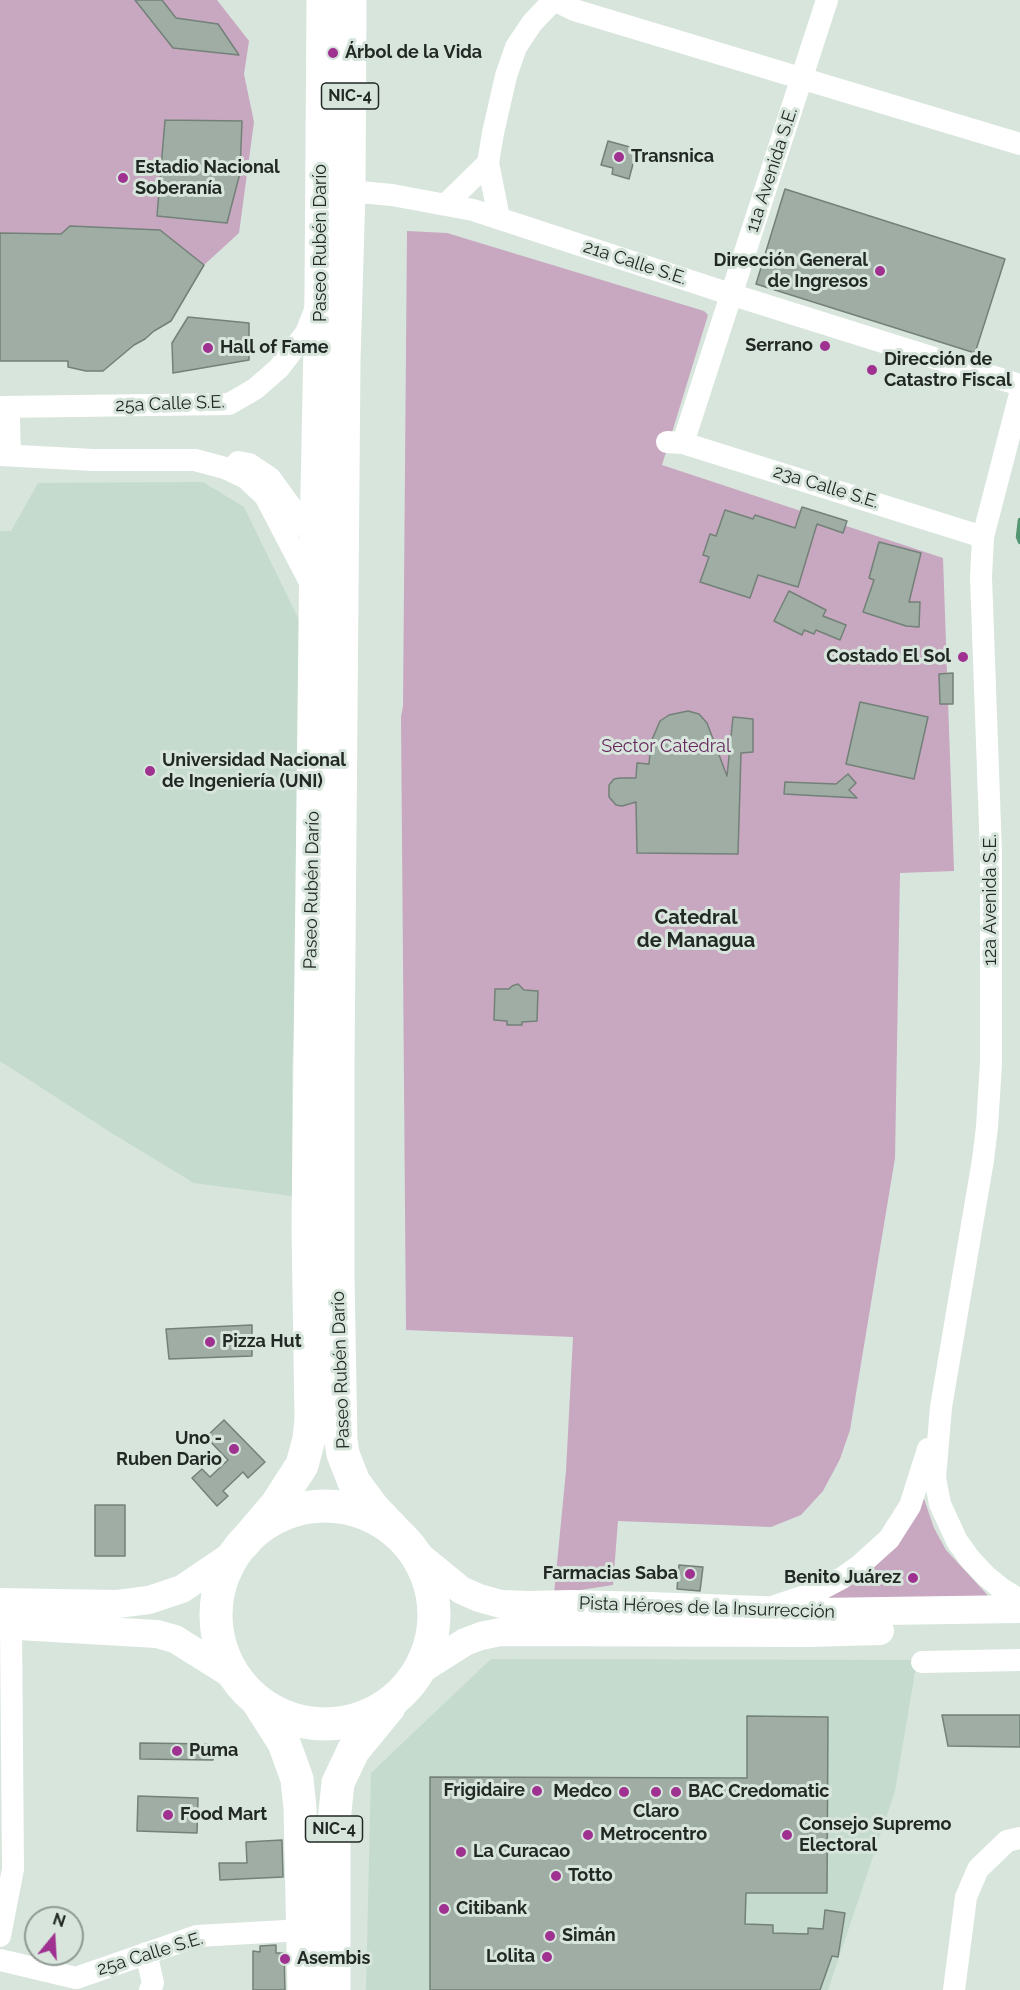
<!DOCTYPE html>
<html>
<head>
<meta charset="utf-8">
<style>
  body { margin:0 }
  #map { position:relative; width:1020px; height:1990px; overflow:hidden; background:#d7e5dc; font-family:Raleway,sans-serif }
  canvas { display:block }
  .north { position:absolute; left:24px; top:1906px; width:60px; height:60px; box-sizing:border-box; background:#d7e5dc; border:2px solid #8f9992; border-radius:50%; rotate:18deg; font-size:16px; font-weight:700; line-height:24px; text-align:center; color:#222824 }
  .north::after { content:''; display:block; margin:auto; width:21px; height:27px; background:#9f3190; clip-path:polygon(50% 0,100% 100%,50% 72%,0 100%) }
</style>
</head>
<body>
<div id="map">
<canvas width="1020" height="1990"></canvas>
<div class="north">N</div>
</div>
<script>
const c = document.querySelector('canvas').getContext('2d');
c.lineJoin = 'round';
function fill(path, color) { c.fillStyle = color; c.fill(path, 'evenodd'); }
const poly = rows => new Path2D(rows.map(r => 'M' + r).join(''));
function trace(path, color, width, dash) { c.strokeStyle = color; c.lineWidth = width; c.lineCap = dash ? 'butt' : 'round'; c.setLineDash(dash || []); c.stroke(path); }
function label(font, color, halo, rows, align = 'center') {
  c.font = font + ' Raleway,sans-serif'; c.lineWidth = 6; c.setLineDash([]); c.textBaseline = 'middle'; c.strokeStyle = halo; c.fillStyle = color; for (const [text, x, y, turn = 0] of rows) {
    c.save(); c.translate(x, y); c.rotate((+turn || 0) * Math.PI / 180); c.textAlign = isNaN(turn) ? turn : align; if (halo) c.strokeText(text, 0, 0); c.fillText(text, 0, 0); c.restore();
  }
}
const built = poly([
  [203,482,244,507,302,626,300,915,292,1066,292,1196,194,1183,110,1132,0,1061,0,531,11,531,38,483],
  [491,1659,917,1660,895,1791,828,1990,366,1990,371,1773]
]);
const green = poly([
  [0,0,217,0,249,41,244,74,254,122,239,233,204,265,184,298,154,331,145,339,134,345,115,360,103,371,86,371,68,361,0,361],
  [407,231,447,233,704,311,708,315,662,465,943,558,954,871,900,873,895,1158,850,1430,840,1459,823,1491,801,1515,771,1527,618,1521,613,1585,554,1594,566,1471,573,1337,406,1330,401,717,403,706],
  [924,1499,934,1528,946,1550,993,1601,820,1601]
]);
const stream = poly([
  [1020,520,1018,537,1020,542]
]);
const building = poly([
  [135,0,162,0,176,18,218,24,239,55,173,48,135,0],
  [165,120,242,121,240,173,227,223,157,216,165,120],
  [608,141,637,149,629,179,612,174,613,168,601,165,608,141],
  [785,189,1005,259,975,353,756,284,785,189],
  [70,226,160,230,204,265,171,321,154,331,145,339,134,345,103,371,86,371,68,367,68,361,0,361,0,233,61,234,70,226],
  [188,317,249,323,249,360,173,373,172,343,188,317],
  [802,507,847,521,843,533,817,524,798,587,758,575,750,598,700,582,709,557,703,555,710,534,716,536,725,510,753,519,755,515,795,528,802,507],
  [879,542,921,553,909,602,920,602,919,627,906,626,863,612,874,580,869,578,879,542],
  [789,591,826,610,823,616,846,625,840,640,816,630,814,634,804,630,802,635,774,621,789,591],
  [953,673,953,704,940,704,939,674,953,673],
  [860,702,928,717,914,779,846,764,860,702],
  [688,711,699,714,707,723,727,776,733,717,753,719,753,752,741,753,738,854,637,853,636,802,622,806,616,805,609,797,609,785,614,779,620,778,636,778,637,763,649,764,651,742,660,721,669,715,688,711],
  [848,774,856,783,849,790,857,798,784,794,785,782,836,784,848,774],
  [518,984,524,990,538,991,537,1021,522,1022,522,1025,507,1025,507,1021,494,1020,495,989,509,989,512,986,518,984],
  [252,1325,252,1356,169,1359,166,1329,252,1325],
  [224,1420,265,1462,248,1478,243,1472,223,1491,228,1496,217,1506,192,1478,202,1469,210,1477,228,1460,206,1437,224,1420],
  [95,1505,125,1505,125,1556,95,1556,95,1505],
  [679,1565,703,1567,700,1591,677,1589,679,1565],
  [942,1715,1020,1715,1020,1747,948,1746,942,1715],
  [747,1716,828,1717,827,1893,746,1893,745,1924,773,1925,773,1933,808,1934,808,1928,823,1929,825,1910,845,1913,838,1957,832,1956,820,1990,430,1990,430,1777,747,1778,747,1716],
  [140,1743,214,1744,213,1760,140,1759,140,1743],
  [138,1796,198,1798,197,1833,137,1831,138,1796],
  [282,1840,283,1877,220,1880,219,1863,247,1863,246,1842,282,1840],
  [276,1945,276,1953,284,1953,285,1990,253,1990,253,1951,260,1952,260,1946,276,1945]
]);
const minor = poly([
  [554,0,574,10,1020,144],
  [349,191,392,195,473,210,730,294,1020,385],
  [446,204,488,163],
  [499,218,488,163,493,133,506,76,516,47,532,23,554,0],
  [1020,394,983,537,981,577,991,853,991,1063,987,1127,983,1160,941,1407,935,1478,940,1504,957,1541,970,1559,986,1576,1002,1589,1020,1600],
  [0,407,229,404,255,389,279,368,306,333,315,310],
  [5,407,9,419,10,455],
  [667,442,683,443,983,537],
  [683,443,827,0],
  [0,455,93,460,195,460,225,468,246,478,265,496,313,588],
  [238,462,249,464,270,478,316,541],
  [775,1606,814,1593,842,1578,859,1566,889,1539,910,1506,928,1449],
  [922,1662,1020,1660],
  [0,1936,13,1869,11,1625],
  [146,1953,153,1983,150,1990],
  [0,1960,76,1978,197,1936,303,1930],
  [954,1990,966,1897,978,1869,1007,1841,1020,1838]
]);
const major = poly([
  [411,1549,461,1590,479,1598,501,1604,528,1605,571,1604,650,1606,816,1612,1020,1609],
  [0,1602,117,1604,149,1600,182,1589,235,1553],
  [0,1625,157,1634,175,1639,237,1678],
  [416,1673,465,1642,481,1636,500,1632,808,1633,880,1631]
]);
const highway = poly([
  [350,0,349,191,344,360,338,1066,338,1277,341,1441,343,1454,354,1482,374,1509,398,1534],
  '216 1615a109 109 0 1 1 218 0a109 109 0 1 1-218 0Z',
  [243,1544,277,1504,302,1465,309,1439,311,1419,308,1227,316,541,321,294,323,0],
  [258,1702,284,1743,297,1779,300,1808,304,1990],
  [334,1990,334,1821,338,1783,353,1751,389,1707]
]);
const markers = [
  [333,53,6,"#9f3190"],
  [619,157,6,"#9f3190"],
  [123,178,6,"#9f3190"],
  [880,271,6,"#9f3190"],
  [825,346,6,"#9f3190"],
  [208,348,6,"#9f3190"],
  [872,370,6,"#9f3190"],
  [963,657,6,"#9f3190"],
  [150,771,6,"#9f3190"],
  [210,1342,6,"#9f3190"],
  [234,1449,6,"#9f3190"],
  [690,1574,6,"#9f3190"],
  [913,1578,6,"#9f3190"],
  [177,1751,6,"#9f3190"],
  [537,1791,6,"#9f3190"],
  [624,1792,6,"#9f3190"],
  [656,1792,6,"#9f3190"],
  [676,1792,6,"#9f3190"],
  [168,1815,6,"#9f3190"],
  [588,1835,6,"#9f3190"],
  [787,1835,6,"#9f3190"],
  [461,1852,6,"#9f3190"],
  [556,1876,6,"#9f3190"],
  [444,1909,6,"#9f3190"],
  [550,1936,6,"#9f3190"],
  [547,1957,6,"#9f3190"],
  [285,1959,6,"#9f3190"]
];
const shields = [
  [350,96,57],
  [334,1829,57]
];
const shieldNames = [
  ["NIC-4",350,96],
  ["NIC-4",334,1829]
];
const poiNames = [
  ["Árbol de la Vida",345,53],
  ["Transnica",631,157],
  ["Estadio Nacional",135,168],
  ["Soberanía",135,189],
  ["Dirección General",868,261,"right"],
  ["de Ingresos",868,282,"right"],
  ["Serrano",813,346,"right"],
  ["Hall of Fame",220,348],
  ["Dirección de",884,360],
  ["Catastro Fiscal",884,381],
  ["Costado El Sol",951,657,"right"],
  ["Universidad Nacional",162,761],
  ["de Ingeniería (UNI)",162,782],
  ["Pizza Hut",222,1342],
  ["Uno -",222,1439,"right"],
  ["Ruben Dario",222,1460,"right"],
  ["Farmacias Saba",678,1574,"right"],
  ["Benito Juárez",901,1578,"right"],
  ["Puma",189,1751],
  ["Frigidaire",525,1791,"right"],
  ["Medco",612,1792,"right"],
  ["BAC Credomatic",688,1792],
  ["Claro",656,1812,"center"],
  ["Food Mart",180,1815],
  ["Consejo Supremo",799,1825],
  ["Electoral",799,1846],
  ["Metrocentro",600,1835],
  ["La Curacao",473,1852],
  ["Totto",568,1876],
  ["Citibank",456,1909],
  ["Simán",562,1936],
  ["Lolita",535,1957,"right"],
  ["Asembis",297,1959]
];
const streetNames = [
  ["11a Avenida S.E.",772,170,-72],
  ["Paseo Rubén Darío",321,243,-90],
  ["21a Calle S.E.",635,263,18],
  ["25a Calle S.E.",170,404,-2],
  ["23a Calle S.E.",826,487,17],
  ["Paseo Rubén Darío",312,890,-89],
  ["12a Avenida S.E.",991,900,-90],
  ["Paseo Rubén Darío",341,1370,-92],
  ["Pista Héroes de la Insurrección",707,1608,2],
  ["25a Calle S.E.",150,1954,-17]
];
const parkNames = [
  ["Sector Catedral",666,747]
];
const neighbourhoodNames = [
  ["Catedral",696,918],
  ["de Managua",696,941]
];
fill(built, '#c5dbcd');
fill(green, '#c8a7c0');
trace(stream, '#539471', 4.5);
fill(building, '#9fada4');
trace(building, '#738178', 1.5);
trace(minor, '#fff', 22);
trace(major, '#fff', 28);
trace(highway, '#fff', 33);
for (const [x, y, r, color] of markers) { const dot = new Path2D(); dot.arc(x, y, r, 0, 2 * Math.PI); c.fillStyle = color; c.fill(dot); trace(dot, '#d7e5dc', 2); }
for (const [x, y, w] of shields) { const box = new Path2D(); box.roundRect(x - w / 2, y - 13, w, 26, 4.5); c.fillStyle = '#d7e5dc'; c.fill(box); trace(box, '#222824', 1.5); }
label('bold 16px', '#222824', null, shieldNames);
label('bold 18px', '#222824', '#d7e5dc', poiNames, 'left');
label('18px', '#222824', '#d7e5dc', streetNames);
label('18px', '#68285e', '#d7e5dc', parkNames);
label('bold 20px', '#222824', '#d7e5dc', neighbourhoodNames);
</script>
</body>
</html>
